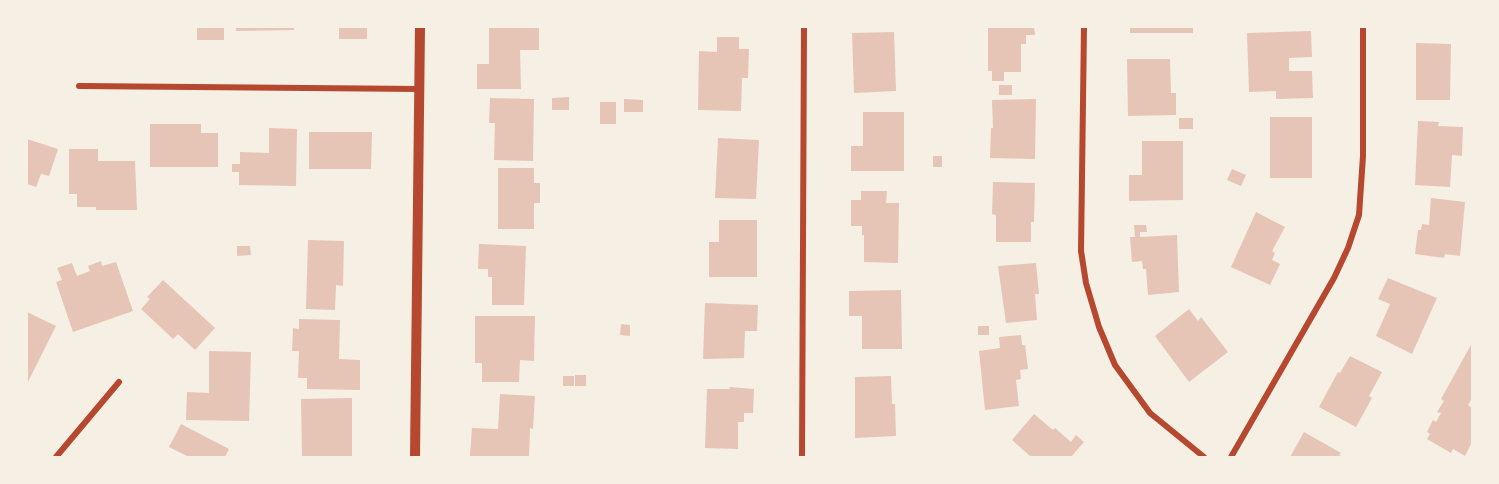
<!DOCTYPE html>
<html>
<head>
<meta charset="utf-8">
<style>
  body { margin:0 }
  #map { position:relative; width:1499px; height:484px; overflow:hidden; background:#f6efe4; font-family:"DejaVu Sans",sans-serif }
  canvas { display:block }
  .frame { position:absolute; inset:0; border:28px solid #f6efe4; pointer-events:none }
</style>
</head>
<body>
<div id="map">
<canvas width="1499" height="484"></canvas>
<div class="frame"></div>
</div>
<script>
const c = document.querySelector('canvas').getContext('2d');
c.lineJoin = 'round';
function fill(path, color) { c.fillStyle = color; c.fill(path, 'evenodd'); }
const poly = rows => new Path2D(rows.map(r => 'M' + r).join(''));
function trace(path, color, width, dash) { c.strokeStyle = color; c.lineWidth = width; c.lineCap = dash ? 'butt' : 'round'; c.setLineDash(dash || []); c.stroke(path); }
const building = poly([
  [197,27,224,27,224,40,197,40],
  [236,27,294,27,294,30,236,31],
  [339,27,367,27,367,39,339,39],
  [489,27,539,27,539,50,520,50,521,89,477,89,477,64,489,64],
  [988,27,1034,27,1035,35,1026,35,1026,44,1021,44,1021,72,1004,72,1004,81,992,81,992,71,988,71],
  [1130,27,1193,27,1193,33,1130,33],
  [1311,31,1312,57,1289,58,1289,71,1312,71,1313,98,1276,99,1276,91,1249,92,1247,33],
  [894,32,896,91,854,93,852,33],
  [717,37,739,37,739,49,749,49,748,78,742,78,741,111,698,110,699,51,717,52],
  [1416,43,1451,44,1450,100,1416,100],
  [1127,59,1170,59,1171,93,1176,93,1176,115,1128,116],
  [999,85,1012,85,1012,95,999,95],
  [569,97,569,110,552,110,552,98],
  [490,98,534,99,533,161,494,160,495,123,489,123],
  [624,99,643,100,643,112,624,112],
  [1036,99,1035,159,990,158,991,128,993,128,992,100],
  [600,102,616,102,616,124,600,124],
  [863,112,904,112,904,171,851,171,851,146,863,146],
  [1270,117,1312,117,1312,178,1270,178],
  [1179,118,1193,118,1193,129,1179,129],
  [1418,121,1439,122,1438,126,1463,127,1462,156,1452,155,1450,187,1415,185],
  [150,124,201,124,201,133,218,133,218,167,150,167],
  [269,128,297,129,296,186,239,185,239,172,232,172,232,164,240,164,240,152,269,153],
  [309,132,372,132,371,169,309,169],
  [718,138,759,140,756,199,715,198],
  [27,139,58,149,49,176,41,174,36,187,27,184],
  [1142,141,1183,141,1183,200,1129,201,1129,175,1142,175],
  [69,149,98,149,98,161,135,161,137,210,96,210,96,207,77,207,77,194,69,194],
  [933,156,942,156,942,167,933,167],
  [498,168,534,168,534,183,540,183,540,203,534,203,534,229,498,229],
  [1232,169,1246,175,1241,186,1227,180],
  [993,182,1035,183,1034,222,1031,222,1031,242,996,242,996,215,992,214],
  [861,191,887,191,886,203,899,203,898,263,864,262,864,235,862,235,862,226,851,226,851,200,861,200],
  [1431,198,1465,202,1460,256,1445,254,1444,258,1415,254,1418,230,1421,230,1422,224,1429,225],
  [1256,212,1285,227,1272,251,1275,253,1272,260,1280,264,1270,285,1231,267],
  [719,220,757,220,757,277,709,277,709,242,719,242],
  [1134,225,1146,225,1147,232,1140,232,1140,237,1177,235,1179,292,1148,295,1146,269,1143,269,1142,261,1132,262,1130,237,1135,237],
  [308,240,344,241,343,286,336,285,335,310,306,309],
  [479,244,526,246,524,305,492,305,492,277,488,277,488,269,478,269],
  [237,246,250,246,251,255,237,256],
  [101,261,102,266,116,262,133,311,73,332,56,282,62,280,57,268,72,263,77,276,90,271,88,266],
  [1036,263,1039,294,1035,294,1037,320,1006,323,998,266],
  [1388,278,1437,298,1412,354,1376,336,1390,304,1378,299],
  [163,280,215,328,195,350,178,334,173,339,141,309,150,299,147,297],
  [901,290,902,349,862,349,862,316,849,316,849,291],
  [705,303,758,305,757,331,745,331,744,358,703,359],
  [1189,309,1198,321,1201,317,1228,352,1189,382,1155,336],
  [27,312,56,326,27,384],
  [475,316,535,316,534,361,520,360,519,382,482,382,482,363,475,363],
  [299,319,340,320,339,359,360,360,360,390,307,389,307,378,298,378,299,351,292,351,293,328,299,329],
  [621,324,630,325,630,336,620,335],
  [978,326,989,326,989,335,978,335],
  [1021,335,1022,345,1025,345,1028,369,1020,370,1021,379,1016,380,1019,406,985,410,979,351,1000,348,999,337],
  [1472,343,1472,398,1468,405,1472,408,1472,442,1465,456,1453,449,1451,453,1427,439,1430,434,1427,432,1433,420,1436,422,1441,413,1437,412,1444,401,1441,399],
  [209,351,251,352,249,421,186,420,187,392,209,393],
  [1350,356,1382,372,1369,396,1372,398,1356,427,1319,407,1338,372,1340,373],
  [575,375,586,375,586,386,575,386],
  [563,376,574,376,574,386,563,386],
  [891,376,892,404,895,404,896,436,855,438,855,377],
  [730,387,754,389,753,413,744,413,744,422,738,422,738,449,705,448,707,389,730,389],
  [500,394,535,396,533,429,530,428,529,457,470,456,472,428,498,429],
  [352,398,352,457,302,457,301,399],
  [1034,414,1053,430,1055,428,1071,442,1076,435,1084,442,1071,457,1031,457,1012,440],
  [181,424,229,449,225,457,189,457,169,447],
  [1304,432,1341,453,1339,455,1343,457,1290,457]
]);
const minor = poly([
  [1084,27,1081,251,1086,283,1099,327,1115,365,1150,413,1204,457],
  [79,86,420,89],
  [56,457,119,382],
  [802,457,804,27],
  [1231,457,1334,278,1348,248,1359,215,1363,156,1363,27]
]);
const tertiary = poly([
  [415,457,420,27]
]);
fill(building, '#e6c5b7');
trace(minor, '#b5482f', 6);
trace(tertiary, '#b5482f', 10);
</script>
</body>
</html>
